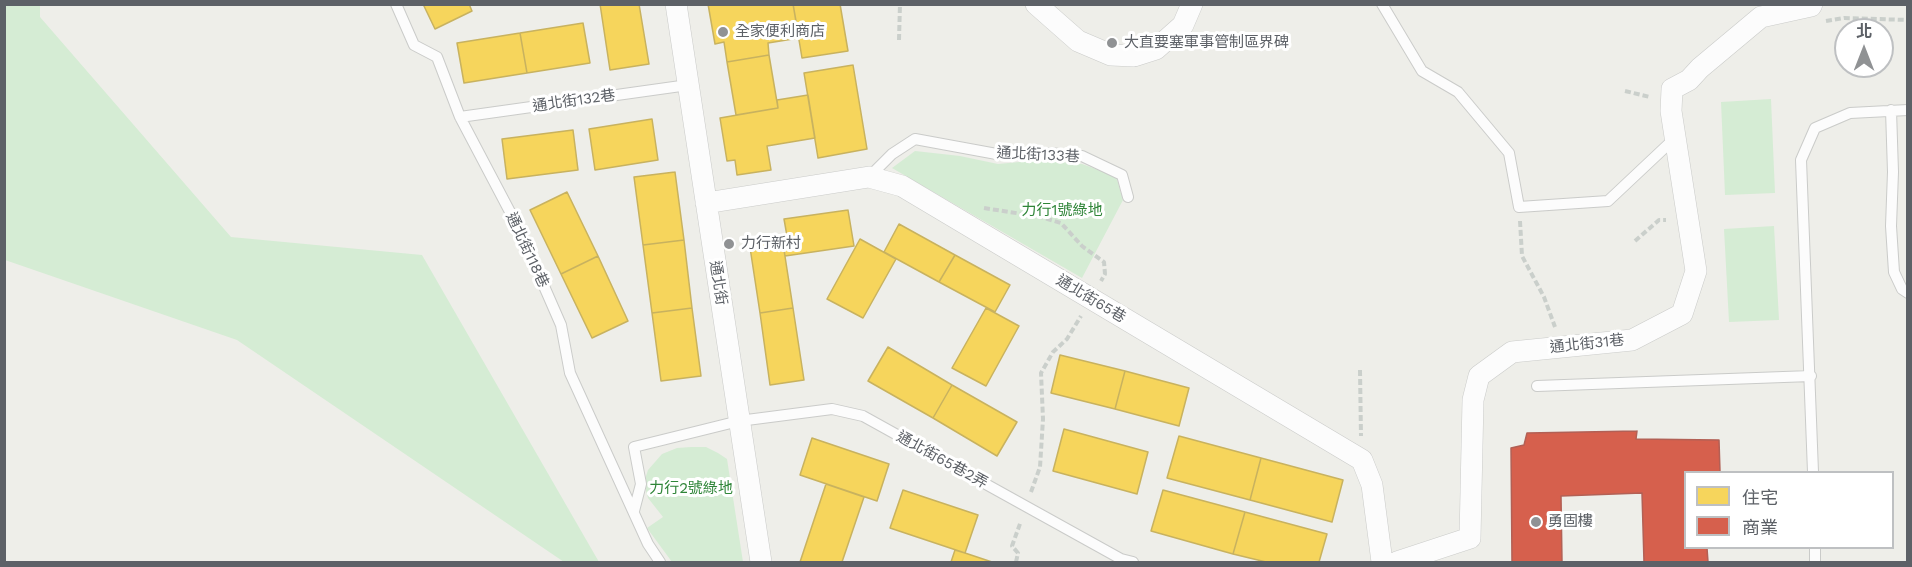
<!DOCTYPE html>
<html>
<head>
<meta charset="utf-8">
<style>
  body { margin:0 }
  #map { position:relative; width:1912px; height:567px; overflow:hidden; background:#eeeee9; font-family:"Work Sans","Noto Sans TC",sans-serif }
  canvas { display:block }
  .frame { position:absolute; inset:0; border:6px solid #5d6167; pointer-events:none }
  .legend { position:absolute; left:1684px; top:471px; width:210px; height:78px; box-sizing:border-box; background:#fff; border:2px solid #bec0c2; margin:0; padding:8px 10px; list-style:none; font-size:18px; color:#5d6167 }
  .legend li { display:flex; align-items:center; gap:12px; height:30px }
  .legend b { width:30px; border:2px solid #bec0c2 }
  .north { position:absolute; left:1834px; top:18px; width:60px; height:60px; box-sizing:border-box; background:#fff; border:2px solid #bec0c2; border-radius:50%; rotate:0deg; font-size:16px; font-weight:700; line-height:24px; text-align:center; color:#5d6167 }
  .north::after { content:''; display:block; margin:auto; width:21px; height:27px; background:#909294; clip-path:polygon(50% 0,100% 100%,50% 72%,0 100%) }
</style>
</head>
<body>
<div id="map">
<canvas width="1912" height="567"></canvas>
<div class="frame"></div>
<ul class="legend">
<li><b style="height:16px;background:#f6d55c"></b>住宅</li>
<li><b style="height:16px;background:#d6604d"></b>商業</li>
</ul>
<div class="north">北</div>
</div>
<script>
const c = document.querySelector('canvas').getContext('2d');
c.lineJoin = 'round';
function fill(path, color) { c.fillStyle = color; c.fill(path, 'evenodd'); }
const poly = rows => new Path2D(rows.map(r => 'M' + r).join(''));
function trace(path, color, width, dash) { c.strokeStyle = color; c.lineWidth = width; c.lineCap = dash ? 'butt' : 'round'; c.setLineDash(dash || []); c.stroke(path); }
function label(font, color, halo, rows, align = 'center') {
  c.font = font + ' "Work Sans","Noto Sans TC",sans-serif'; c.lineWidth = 6; c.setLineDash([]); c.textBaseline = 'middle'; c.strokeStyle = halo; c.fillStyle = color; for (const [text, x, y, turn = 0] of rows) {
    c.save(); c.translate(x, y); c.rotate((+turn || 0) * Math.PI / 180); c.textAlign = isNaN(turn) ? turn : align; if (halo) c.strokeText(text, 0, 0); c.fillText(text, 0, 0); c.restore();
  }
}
const green = poly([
  [5,4,40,5,40,17,231,237,422,255,599,562,564,562,237,340,5,260],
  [1771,99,1775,193,1725,195,1721,102],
  [915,151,960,156,998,164,1041,160,1082,164,1116,176,1123,200,1082,278,892,168],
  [1774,226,1779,320,1729,322,1724,229],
  [691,447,706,447,718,453,727,459,743,562,672,562,647,528,663,517,648,498,646,491,645,479,648,470,662,454,677,448]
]);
const homes = poly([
  [423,4,469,4,472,11,435,29,423,4],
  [600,4,639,4,649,64,610,70,600,4],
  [708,4,793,4,799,38,768,43,769,55,727,62,724,42,715,44,708,4],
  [793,4,840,4,848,51,802,58,793,4],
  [583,23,590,63,527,73,520,33,583,23],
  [520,33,527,73,464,83,457,43,520,33],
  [769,55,778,108,736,115,727,62,769,55],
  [853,65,867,149,818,158,804,73,853,65],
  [808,95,815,138,767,146,771,170,737,175,735,160,727,161,720,118,778,108,777,100,808,95],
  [652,119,658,160,595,170,589,129,652,119],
  [573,130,578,170,507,179,502,139,573,130],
  [675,172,684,240,643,245,634,177,675,172],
  [567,192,598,256,561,274,530,210,567,192],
  [848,210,854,246,785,256,782,237,787,236,784,219,848,210],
  [899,224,955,255,939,282,884,252,899,224],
  [782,237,793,308,760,313,749,241,782,237],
  [860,239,896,259,863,318,827,299,860,239],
  [684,240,692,308,652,313,643,245,684,240],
  [955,255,1010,285,995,312,939,282,955,255],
  [598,256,628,321,592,338,561,274,598,256],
  [692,308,701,376,661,381,652,313,692,308],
  [793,308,804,380,770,385,760,313,793,308],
  [986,308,1019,326,986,386,952,368,986,308],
  [888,347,952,385,933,418,868,381,888,347],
  [1060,355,1125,371,1115,409,1051,393,1060,355],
  [1125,371,1189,388,1179,426,1115,409,1125,371],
  [952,385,1017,422,997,456,933,418,952,385],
  [1064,429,1148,452,1137,494,1053,471,1064,429],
  [1179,436,1261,458,1250,500,1167,478,1179,436],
  [812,438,889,464,877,501,800,475,812,438],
  [1261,458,1343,480,1332,522,1250,500,1261,458],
  [826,484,864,497,842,562,800,562,826,484],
  [903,490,978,515,965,553,890,528,903,490],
  [1163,490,1245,512,1233,554,1151,531,1163,490],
  [1245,512,1327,534,1319,562,1266,562,1233,554,1245,512],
  [955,550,965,553,992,562,951,562,955,550]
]);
const shops = poly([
  [1637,431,1636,439,1719,440,1720,472,1686,472,1686,548,1707,548,1708,562,1644,562,1642,493,1561,496,1562,562,1512,562,1511,448,1524,445,1527,433,1637,431]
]);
const path = poly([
  [1826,21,1844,18,1908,20],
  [899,40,900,4],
  [1625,91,1650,97],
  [984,208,1041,217,1061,223,1082,246,1104,262,1105,274,1101,281],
  [1520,221,1522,256,1544,297,1555,327],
  [1635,241,1659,220,1666,220],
  [1360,370,1361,436],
  [1031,492,1040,467,1043,419,1041,373,1053,352,1067,339,1081,316],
  [1016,562,1018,553,1012,546,1021,521]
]);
const lane = poly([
  [396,4,414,45,437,57,460,117,519,229,561,325,570,373,648,544,660,562],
  [1382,4,1422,71,1458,92,1509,153,1519,207,1608,201,1675,138],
  [1891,110,1893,172,1891,226,1894,272,1902,289,1908,293],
  [460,117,688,85],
  [869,177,892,154,915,139,1002,155,1049,153,1082,156,1122,175,1128,197],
  [1537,386,1811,376],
  [1813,472,1801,160,1815,128,1850,113,1908,110],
  [634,511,641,484,634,447,739,421,832,409,863,416,1121,559,1133,562],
  [1815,548,1815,562]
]);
const street = poly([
  [676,4,761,562],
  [1036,4,1078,41,1111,55,1134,56,1156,49,1183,25,1192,4],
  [706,203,869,177,902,186,1362,460,1372,485,1382,562],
  [1397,562,1470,538,1473,400,1479,376,1512,352,1632,340,1682,314,1696,271,1671,111,1672,89,1689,80,1700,68,1761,17,1811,6,1812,4]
]);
const markers = [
  [723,32,6,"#909294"],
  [1112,43,6,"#909294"],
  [729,244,6,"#909294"],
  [1536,522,6,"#909294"]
];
const poiNames = [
  ["全家便利商店",735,32],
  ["大直要塞軍事管制區界碑",1124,43],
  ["力行新村",741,244],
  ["勇固樓",1548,522]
];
const streetNames = [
  ["通北街132巷",574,101,-8],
  ["通北街133巷",1038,155,3],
  ["通北街118巷",527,250,65],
  ["通北街",718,283,81],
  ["通北街65巷",1091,299,31],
  ["通北街31巷",1587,344,-6],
  ["通北街65巷2弄",942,460,29]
];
const parkNames = [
  ["力行1號綠地",1062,211],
  ["力行2號綠地",691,489]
];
fill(green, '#d5ecd4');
fill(homes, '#f6d55c');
trace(homes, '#c8b25f', 1.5);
fill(shops, '#d6604d');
trace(shops, '#b26055', 1.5);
trace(lane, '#cacbc9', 12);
trace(street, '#cacbc9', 22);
trace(path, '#cacfcb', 4, [6, 3]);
trace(lane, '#fcfcfc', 10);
trace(street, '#fcfcfc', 21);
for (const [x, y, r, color] of markers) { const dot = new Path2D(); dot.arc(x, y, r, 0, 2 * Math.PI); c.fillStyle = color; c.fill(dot); trace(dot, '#fff', 2); }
label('15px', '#5d6167', '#fff', poiNames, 'left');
label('15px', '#5d6167', '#fff', streetNames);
label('15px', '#2f8538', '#fff', parkNames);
</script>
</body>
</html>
